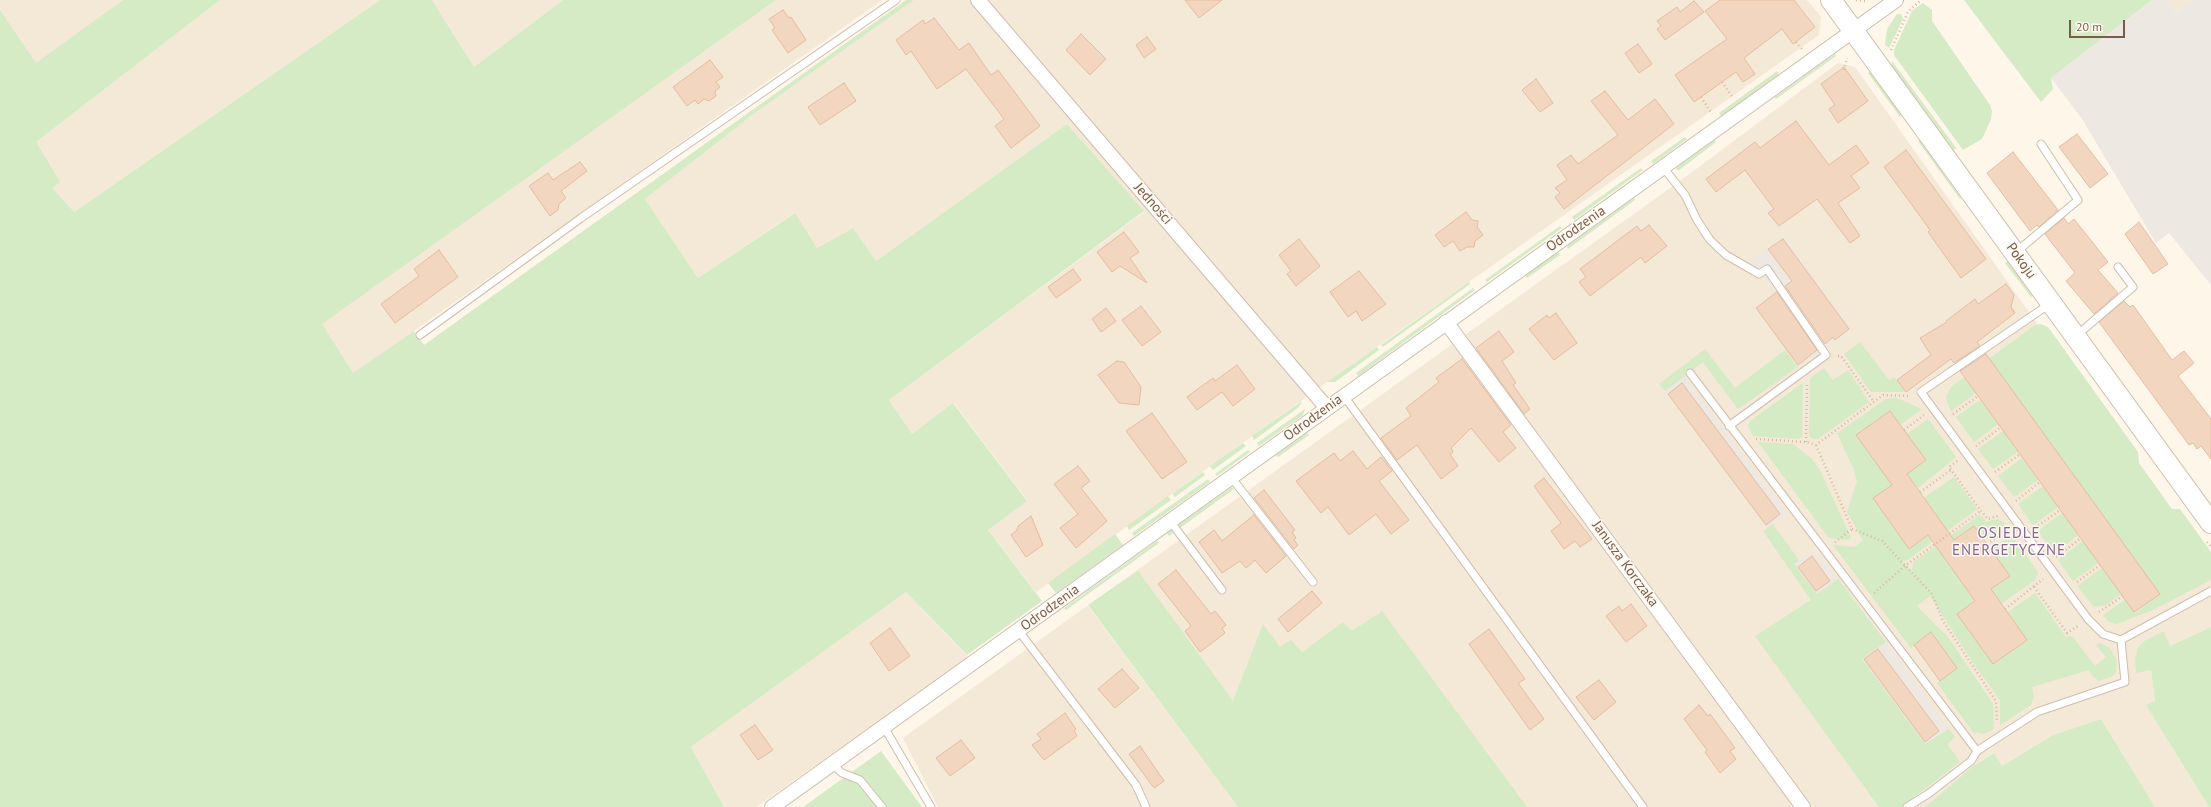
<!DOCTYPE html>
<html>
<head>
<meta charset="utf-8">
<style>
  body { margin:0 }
  #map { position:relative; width:2211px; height:807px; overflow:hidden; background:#fdf6e9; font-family:"PT Sans",sans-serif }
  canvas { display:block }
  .scale { position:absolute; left:2069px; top:20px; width:56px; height:18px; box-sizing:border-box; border:2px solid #785d4c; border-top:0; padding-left:5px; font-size:12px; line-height:14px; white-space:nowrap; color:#785d4c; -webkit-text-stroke:3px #fff9ef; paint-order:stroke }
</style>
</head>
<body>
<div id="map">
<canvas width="2211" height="807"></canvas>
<div class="scale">20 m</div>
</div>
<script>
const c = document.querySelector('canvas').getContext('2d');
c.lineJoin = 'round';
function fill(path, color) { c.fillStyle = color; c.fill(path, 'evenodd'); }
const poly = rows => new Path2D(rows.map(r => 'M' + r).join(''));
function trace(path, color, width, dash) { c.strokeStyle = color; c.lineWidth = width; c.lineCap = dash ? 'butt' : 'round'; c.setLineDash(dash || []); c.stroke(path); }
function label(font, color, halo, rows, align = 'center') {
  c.font = font + ' "PT Sans",sans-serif'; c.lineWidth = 3; c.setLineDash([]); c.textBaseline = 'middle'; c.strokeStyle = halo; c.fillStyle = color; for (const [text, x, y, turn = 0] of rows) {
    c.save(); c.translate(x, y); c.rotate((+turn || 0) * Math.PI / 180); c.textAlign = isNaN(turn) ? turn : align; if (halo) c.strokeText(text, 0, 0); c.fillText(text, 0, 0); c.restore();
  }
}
const residential = poly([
  [0,0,123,0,36,64,0,10],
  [220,0,380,0,0,263,36,142],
  [432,0,563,0,474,67],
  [776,0,882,0,353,374,321,324],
  [914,0,1807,0,1821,17,1819,35,1327,382,1036,592,988,530,1027,500,954,403,912,434,889,400,1144,212,1067,124,876,261,853,228,817,248,794,213,698,278,645,199,751,116],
  [2167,0,2193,0,2176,12],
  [1838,63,1855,67,2153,487,2211,559,2211,627,2170,646,2164,632,2144,641,2138,647,2151,670,2155,701,2146,705,2209,807,2155,807,2101,719,2053,735,2002,766,1993,753,1972,767,1925,807,1522,807,1380,612,1352,632,1343,622,1302,652,1280,648,1263,625,1234,701,1088,606,1238,807,938,807,903,738,1691,173],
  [906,592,969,658,756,807,724,807,691,747]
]);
const industrial = poly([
  [2152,0,2167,0,2176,12,2193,0,2211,0,2211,285,2169,233,2156,243,2082,119,2051,78],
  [1784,237,1851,329,1798,367,1755,307,1775,292,1750,262],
  [1684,376,1787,514,1767,528,1665,391],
  [1809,553,1816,553,1838,579,1817,594,1794,564],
  [1886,642,1949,729,1925,744,1861,659]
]);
const green = poly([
  [123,0,220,0,36,142,60,182,52,188,74,212,380,0,432,0,474,67,563,0,776,0,322,324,353,373,414,331,424,345,906,0,914,0,751,116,645,199,698,278,795,213,817,248,853,228,876,261,1067,124,1144,211,889,400,912,434,953,403,1027,501,988,530,1042,601,967,655,906,592,691,747,724,807,0,807,0,10,36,63],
  [1964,0,2152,0,2051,78,2053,89,2041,102],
  [1923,3,1932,10,1932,21,1990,105,1992,111,1991,119,1982,139,1963,150,1894,55,1894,50,1912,11],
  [1897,14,1901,14,1903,19,1889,48,1885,45,1887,29],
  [1835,54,1836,56,1776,99,1775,97],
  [1892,61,1957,149,1953,149,1892,66],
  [1777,71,1779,74,1721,116,1719,113],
  [1870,71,1902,114,1900,117,1868,73],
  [1685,137,1687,139,1653,164,1651,161],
  [1715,140,1716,142,1678,171,1676,168],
  [1920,140,1961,198,1960,199,1918,141],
  [1641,168,1643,170,1574,220,1572,217],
  [1634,198,1635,200,1568,249,1567,246],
  [1560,226,1562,228,1487,282,1485,280],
  [1558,252,1560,255,1527,278,1525,275],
  [2008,261,2033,296,2031,297,2005,263],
  [1469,282,1470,284,1383,347,1381,345],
  [1473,288,1475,290,1358,376,1356,373],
  [2041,324,2048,327,2138,452,2139,463,2172,509,2180,509,2211,552,2211,579,2209,581,2153,610,2117,624,2109,622,2103,615,2125,600,2135,613,2160,594,1991,362,1966,380,1976,393,1951,411,1947,401,1946,396,1952,386,2035,325],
  [1860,342,1889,380,1894,377,1905,392,1871,392,1844,354],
  [1377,347,1379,350,1335,382,1327,382],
  [1705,349,1735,388,1785,350,1798,367,1738,409,1703,362,1665,391,1659,384],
  [1824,368,1833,380,1848,370,1869,402,1818,439,1813,439,1809,436,1810,378],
  [1803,383,1802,437,1798,439,1753,436,1748,426,1750,421],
  [1897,398,1922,409,1900,425,1890,411,1856,435,1892,485,1874,498,1909,549,1943,525,1924,498,1954,477,1977,509,1909,559,1904,561,1900,559,1912,571,1913,562,1980,515,1986,522,1998,519,2006,524,1984,539,1974,526,1939,550,1974,601,1957,614,1994,664,2027,640,2008,612,2035,593,2066,637,2072,636,2095,666,2106,657,2096,645,2100,643,2110,648,2117,661,2116,672,2113,676,2099,681,2093,677,2089,670,2032,687,2034,696,2031,705,2000,725,2000,700,1974,664,1930,596,1917,606,1948,637,1993,704,1994,729,1984,734,1973,732,1937,683,1957,668,1932,632,1911,648,1833,545,1855,547,1863,540,1847,512,1857,481,1854,470,1837,433,1886,399],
  [1980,400,1998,424,1974,442,1956,417],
  [1302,401,1299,407,1254,440,1252,436],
  [1305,409,1303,415,1259,446,1257,443],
  [1928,419,1956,457,1918,488,1907,474,1926,460,1907,434],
  [2003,431,2018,452,1993,469,1978,449],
  [1307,433,1309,435,1278,457,1276,455],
  [1758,442,1793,444,1812,459,1820,470,1851,538,1848,540,1829,538],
  [1243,443,1246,446,1213,470,1210,466],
  [1248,450,1250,452,1217,476,1215,474],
  [2022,458,2038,480,2014,497,1998,476],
  [1203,472,1205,475,1175,497,1172,494],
  [1208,479,1210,482,1134,536,1132,533],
  [2043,486,2058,507,2033,525,2018,504],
  [1232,487,1234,489,1169,536,1167,533],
  [1168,496,1171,500,1129,530,1127,526],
  [2062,513,2078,535,2054,554,2038,531],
  [1773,524,1799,560,1794,564,1817,594,1838,579,1886,642,1862,659,1925,744,1949,729,1955,737,1947,744,1960,762,1901,807,1879,807,1755,636,1811,600,1763,531],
  [1115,534,1123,545,1056,593,1048,583],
  [2012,534,2038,573,2035,580,2001,604,1991,590,2010,576,1991,549],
  [1157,541,1159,543,1066,610,1064,608],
  [2083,541,2098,563,2073,581,2058,560],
  [2102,568,2121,594,2106,605,2094,607,2077,586],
  [1138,571,1233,701,1263,624,1280,647,1291,640,1302,652,1343,622,1352,631,1382,611,1527,807,1238,807,1088,605],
  [2211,627,2211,807,2209,807,2146,705,2155,701,2151,670,2136,673,2135,660,2138,647,2144,641,2164,631,2170,646],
  [2101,719,2155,807,1925,807,1972,767,1994,753,2002,766,2053,735],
  [881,751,922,807,803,807]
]);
const building = poly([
  [1185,0,1222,0,1199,18,1185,0],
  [1720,0,1794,0,1815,27,1793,44,1782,29,1744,58,1755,74,1743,82,1736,72,1694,102,1675,75,1727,39,1705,11,1720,0],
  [1694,1,1704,12,1665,40,1657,29,1661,26,1657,21,1677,7,1680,12,1694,1],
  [783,10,789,18,791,17,806,40,788,53,772,30,775,28,769,19,783,10],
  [934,18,959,50,969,43,991,75,998,70,1040,126,1011,148,995,126,1004,119,966,69,937,89,911,51,906,55,896,40,923,20,925,24,934,18],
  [1081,34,1106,59,1090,75,1066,50,1081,34],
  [1147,37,1156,49,1144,58,1136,45,1147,37],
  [1638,44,1652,64,1639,73,1625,53,1638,44],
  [710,60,723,77,716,82,720,87,715,91,716,96,709,101,704,99,698,104,695,100,687,106,673,87,710,60],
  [1844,67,1868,101,1838,123,1829,109,1835,105,1821,84,1844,67],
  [1536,79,1553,103,1540,112,1522,90,1536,79],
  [844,83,856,101,820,125,808,107,844,83],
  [1605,91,1628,120,1655,99,1674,124,1564,209,1555,197,1560,193,1555,188,1567,180,1557,165,1571,155,1578,164,1618,135,1591,101,1605,91],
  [1796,121,1829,165,1856,145,1869,163,1851,176,1860,188,1838,203,1860,236,1850,243,1817,199,1779,226,1768,213,1774,209,1745,170,1716,192,1706,179,1755,142,1760,148,1796,121],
  [2077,134,2108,174,2090,188,2059,147,2077,134],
  [1906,150,1986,259,1961,278,1928,232,1930,230,1907,198,1884,167,1906,150],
  [2013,152,2058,210,2039,227,2037,225,2030,231,1987,173,2013,152],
  [580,162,587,171,561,191,566,198,559,204,558,210,550,216,529,186,548,173,553,180,580,162],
  [1466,212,1472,220,1478,221,1477,227,1483,235,1475,241,1474,247,1467,247,1460,251,1453,241,1444,247,1435,235,1466,212],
  [2064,218,2068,224,2074,219,2108,262,2098,270,2118,293,2094,314,2066,281,2075,273,2045,234,2064,218],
  [2139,222,2168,264,2153,274,2125,234,2139,222],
  [1649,225,1667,246,1645,263,1641,257,1590,296,1579,282,1586,277,1580,269,1637,226,1641,231,1649,225],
  [1124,232,1139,252,1130,258,1147,283,1120,266,1112,272,1097,252,1124,232],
  [1299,239,1320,266,1296,286,1287,274,1291,271,1279,255,1299,239],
  [1783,239,1849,329,1835,340,1833,337,1825,344,1785,286,1792,281,1768,249,1783,239],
  [439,250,458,277,395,323,381,304,419,276,414,269,439,250],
  [1073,269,1081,280,1056,298,1048,287,1073,269],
  [1359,271,1386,304,1362,321,1356,311,1348,317,1330,292,1359,271],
  [2006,284,2014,295,2011,307,2015,313,1977,342,1980,346,1954,363,1951,359,1906,392,1897,380,1931,355,1920,338,1947,322,1946,321,1975,299,1978,304,2006,284],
  [1777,292,1817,350,1798,365,1756,308,1777,292],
  [2124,301,2130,307,2133,305,2172,360,2184,351,2194,363,2178,376,2211,419,2211,459,2201,446,2197,449,2193,443,2189,445,2099,322,2124,301],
  [1141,306,1161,332,1142,346,1122,320,1141,306],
  [1106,308,1116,321,1101,332,1092,319,1106,308],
  [1556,313,1577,343,1554,360,1529,329,1547,315,1549,318,1556,313],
  [1499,331,1514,352,1502,361,1516,383,1513,385,1530,409,1524,414,1476,348,1499,331],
  [1986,354,2160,594,2134,612,1960,371,1986,354],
  [1462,359,1511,425,1503,432,1516,448,1499,462,1471,428,1451,448,1453,452,1450,454,1458,466,1441,479,1417,445,1397,460,1381,438,1411,416,1406,408,1439,382,1436,378,1462,359],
  [1117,361,1124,362,1141,387,1139,405,1119,403,1098,375,1117,361],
  [1237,365,1255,389,1233,406,1222,392,1197,410,1187,397,1213,378,1215,381,1237,365],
  [1682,383,1780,514,1766,525,1668,394,1682,383],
  [1890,411,1926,460,1907,474,1954,540,1974,526,2010,576,1991,589,2027,640,1993,664,1957,614,1975,601,1928,535,1909,549,1873,498,1892,485,1856,435,1890,411],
  [1152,413,1187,462,1162,479,1126,431,1152,413],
  [1353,451,1367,469,1381,457,1392,471,1379,481,1409,520,1391,534,1376,514,1349,535,1328,507,1321,513,1296,481,1334,453,1340,461,1353,451],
  [1078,466,1090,481,1081,488,1107,521,1076,548,1060,528,1078,514,1054,484,1078,466],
  [1544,478,1592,539,1580,547,1575,541,1564,549,1551,531,1561,523,1534,486,1544,478],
  [1264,490,1295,530,1292,532,1296,538,1294,540,1298,545,1294,549,1254,498,1264,490],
  [1254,515,1286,556,1266,573,1255,560,1246,568,1240,561,1222,573,1199,542,1214,530,1222,541,1254,515],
  [1031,516,1043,545,1026,557,1011,535,1017,530,1018,526,1031,516],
  [1812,556,1830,581,1816,591,1798,567,1812,556],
  [1176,570,1211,614,1215,611,1226,625,1222,628,1225,633,1200,652,1185,631,1191,626,1158,584,1176,570],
  [1312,591,1322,603,1288,632,1278,619,1312,591],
  [1631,604,1647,626,1626,642,1606,616,1619,606,1622,611,1631,604],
  [890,628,910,656,889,671,870,643,890,628],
  [1489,629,1525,679,1518,683,1544,719,1530,730,1469,644,1489,629],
  [1931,632,1957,668,1940,681,1914,645,1931,632],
  [1878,649,1939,731,1925,742,1864,659,1878,649],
  [1122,669,1139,688,1115,708,1098,689,1122,669],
  [1599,680,1616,702,1594,720,1576,697,1599,680],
  [1699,705,1708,716,1710,714,1735,748,1730,751,1736,759,1720,773,1705,752,1707,750,1684,719,1699,705],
  [1065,713,1076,729,1074,731,1077,736,1044,760,1032,745,1041,739,1037,734,1065,713],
  [755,725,773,750,758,760,740,735,755,725],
  [961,740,975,758,950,776,936,758,961,740],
  [1140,746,1164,781,1154,788,1129,754,1140,746]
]);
const path = poly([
  [1856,0,1865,1],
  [1796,42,1802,49],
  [1891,50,1908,12,1921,0],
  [1844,70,1847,58],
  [1722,82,1733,98],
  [1701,97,1712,114],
  [1838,356,1841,356,1874,402],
  [1953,414,1978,396],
  [1904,430,1924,415],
  [1756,439,1806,442,1816,445,1883,395,1910,396],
  [1806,442,1807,385],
  [1816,445,1852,529,1834,543],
  [1976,446,2001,427],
  [1957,461,1949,467,1981,511,1988,519,1998,516],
  [1995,472,2020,454],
  [1920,492,1951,470],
  [2016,501,2040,482],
  [2035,528,2060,510],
  [1852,529,1882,541,1932,594,1943,621,1996,701,1997,723],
  [2207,542,2211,547],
  [1987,544,2008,529],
  [2056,557,2081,538],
  [2077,582,2100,565],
  [2034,587,2067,633,2078,626],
  [1874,593,1906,565,1981,511],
  [2005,609,2043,579],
  [2099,612,2123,596]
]);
const lane = poly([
  [1663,167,1685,195,1697,220,1710,240,1726,255,1759,274,1767,269,1826,355,1729,426],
  [2015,253,2078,200,2041,144],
  [2051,303,1921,392,2088,619,2103,634,2121,640,2211,591],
  [420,335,581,218,896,0],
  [2076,336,2133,287,2118,267],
  [1690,373,1977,751,2037,712,2125,682,2121,640],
  [1344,396,1643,807],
  [1231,477,1313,582],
  [1170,521,1222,590],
  [1018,630,1136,785,1146,807],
  [884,727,931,807],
  [832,764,842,773,860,780,882,807],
  [1907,807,1928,794,1971,761,1977,751]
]);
const street = poly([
  [978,0,1327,408],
  [1446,322,1803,807],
  [772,807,1896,0]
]);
const secondary = poly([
  [1831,0,2211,523]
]);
const streetNames = [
  ["Jedności",1153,204,49],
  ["Odrodzenia",1576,229,-35],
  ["Pokoju",2021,261,54],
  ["Odrodzenia",1313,418,-36],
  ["Janusza Korczaka",1625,564,54],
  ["Odrodzenia",1050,608,-36]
];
const neighbourhoodNames = [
  ["OSIEDLE",2009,534],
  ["ENERGETYCZNE",2009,551]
];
fill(residential, '#f4e8d7');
fill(industrial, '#eee8e2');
fill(green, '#d4ebc6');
fill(building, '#f2d6c0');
trace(building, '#e5bda0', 1);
trace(lane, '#cfbeae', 9);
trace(street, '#cfbeae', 16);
trace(secondary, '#d2bfab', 22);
trace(path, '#d8baa2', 2.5, [1, 3]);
trace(lane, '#fff', 7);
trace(street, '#fff', 14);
trace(secondary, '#fff', 20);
label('14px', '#785d4c', '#fff9ef', streetNames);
c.letterSpacing = '1px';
label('15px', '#866493', '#fff9ef', neighbourhoodNames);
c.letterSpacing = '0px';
</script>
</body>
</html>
